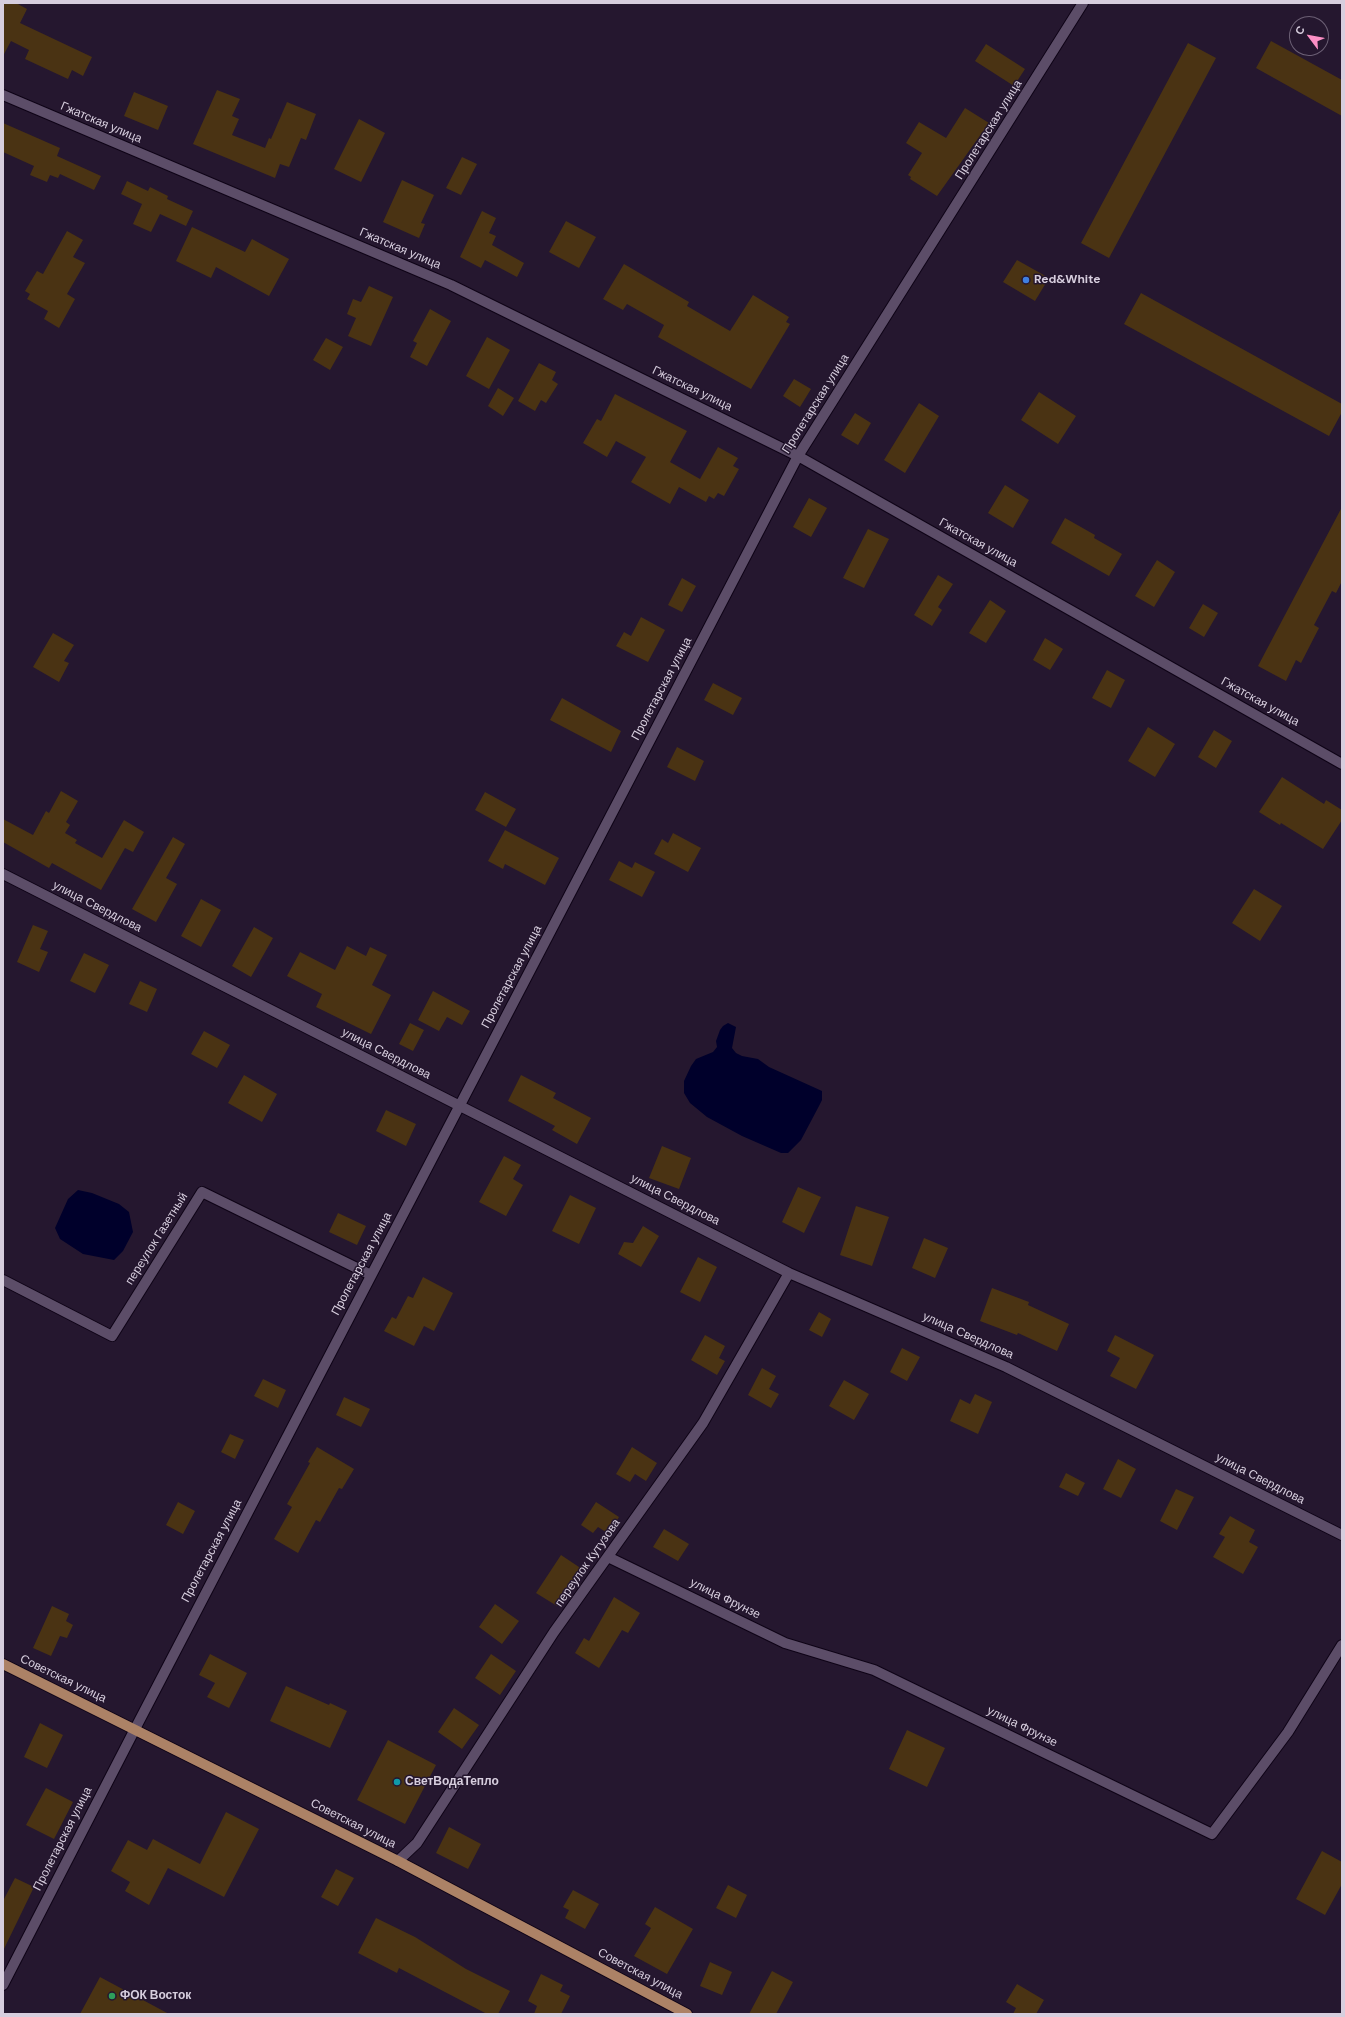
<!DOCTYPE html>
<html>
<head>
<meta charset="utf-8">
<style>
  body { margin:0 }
  #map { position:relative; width:1345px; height:2017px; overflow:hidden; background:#25172f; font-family:"DM Sans",sans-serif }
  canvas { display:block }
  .frame { position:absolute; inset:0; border:4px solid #d7cede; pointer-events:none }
  .north { position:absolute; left:1289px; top:16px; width:40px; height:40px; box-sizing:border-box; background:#25172f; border:1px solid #6c6075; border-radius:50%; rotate:302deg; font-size:11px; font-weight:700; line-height:16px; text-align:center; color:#d7cede }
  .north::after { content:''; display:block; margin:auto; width:14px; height:18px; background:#fb8fc5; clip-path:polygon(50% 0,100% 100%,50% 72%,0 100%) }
</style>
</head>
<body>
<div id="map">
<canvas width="1345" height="2017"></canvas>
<div class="frame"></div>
<div class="north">С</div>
</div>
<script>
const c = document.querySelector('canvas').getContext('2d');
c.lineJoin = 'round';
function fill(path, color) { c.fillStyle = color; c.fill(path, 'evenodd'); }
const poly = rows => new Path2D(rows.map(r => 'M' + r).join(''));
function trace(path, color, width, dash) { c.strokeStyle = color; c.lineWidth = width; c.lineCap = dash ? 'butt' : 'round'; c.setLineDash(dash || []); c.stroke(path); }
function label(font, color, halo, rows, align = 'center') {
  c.font = font + ' "DM Sans",sans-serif'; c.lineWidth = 3; c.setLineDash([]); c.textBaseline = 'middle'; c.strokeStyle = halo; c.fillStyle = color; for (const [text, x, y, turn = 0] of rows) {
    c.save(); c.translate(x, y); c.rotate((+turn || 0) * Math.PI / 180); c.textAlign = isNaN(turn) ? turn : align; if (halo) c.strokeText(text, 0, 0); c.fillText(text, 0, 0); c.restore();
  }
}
const water = poly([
  [728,1023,736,1027,732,1048,736,1053,742,1056,758,1059,769,1067,822,1091,822,1100,819,1106,801,1140,788,1153,781,1153,742,1136,707,1117,690,1103,684,1093,684,1081,691,1066,696,1059,713,1052,717,1047,716,1041,720,1030,723,1026],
  [78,1190,92,1193,119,1204,129,1212,133,1232,123,1251,114,1260,83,1254,60,1239,55,1228,68,1199]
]);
const building = poly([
  [3,3,16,3,27,9,20,23,92,57,83,76,72,70,68,79,25,59,29,50,11,41,3,56],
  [1271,41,1342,80,1342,116,1256,68],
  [1188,43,1216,58,1109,258,1081,243],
  [986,44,1025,69,1014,86,975,61],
  [217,90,240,99,232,116,239,119,232,135,265,148,269,138,271,139,287,102,316,114,306,140,301,138,289,167,280,164,275,178,193,144],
  [134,92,168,106,158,130,124,116],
  [965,108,989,123,937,196,910,179,911,177,908,175,922,153,906,143,919,122,946,138],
  [359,119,385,133,361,182,334,169],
  [3,123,60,148,57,156,101,176,94,190,60,174,58,178,50,175,47,182,30,175,34,166,3,152],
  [462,157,477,164,461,195,446,188],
  [402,180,434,195,421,223,425,224,419,238,383,222],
  [127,181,148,191,150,187,168,196,167,199,193,211,186,226,160,214,151,232,133,224,142,204,121,194],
  [482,211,496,218,489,233,496,236,492,245,524,263,517,277,485,260,481,268,460,257],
  [566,221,596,237,579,268,549,252],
  [192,227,245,252,252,239,289,259,269,296,216,267,211,278,176,261],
  [67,231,83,240,73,257,85,263,67,294,75,299,59,328,44,319,48,311,27,299,30,294,25,291,37,271,43,274],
  [1017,260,1049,278,1035,301,1003,282],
  [624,264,689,302,687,306,730,331,753,295,789,317,786,322,790,324,751,389,658,337,664,325,627,304,623,310,603,299],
  [369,286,393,297,371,346,348,336,356,318,347,314,353,299,361,302],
  [1141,293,1342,404,1342,412,1329,436,1124,324],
  [430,309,451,321,427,366,410,357,417,343,413,341],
  [487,337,510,350,489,389,466,376],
  [326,338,343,347,330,370,313,360],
  [539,363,556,372,552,380,558,384,546,403,541,400,535,411,518,401],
  [794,379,811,389,800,407,783,396],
  [498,388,514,398,503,416,488,406],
  [1039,392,1076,416,1058,444,1021,420],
  [615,394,687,431,670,462,700,479,718,447,738,458,733,466,739,469,724,496,718,493,714,499,709,496,706,502,679,487,670,504,631,482,646,457,616,441,607,457,583,443,597,419,601,421],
  [919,403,939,416,905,473,884,460],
  [855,413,871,423,858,445,841,435],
  [1005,485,1029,500,1013,528,988,513],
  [809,498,827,508,811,537,793,527],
  [1342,507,1342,581,1336,593,1332,591,1314,625,1319,628,1301,663,1296,660,1286,681,1258,666],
  [1065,518,1095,535,1094,538,1122,554,1109,576,1051,543],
  [868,529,889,539,864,588,843,578],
  [1157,560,1175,572,1154,607,1135,596],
  [938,575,953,584,938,607,942,610,932,626,914,615],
  [682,578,696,586,682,612,668,605],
  [990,600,1006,611,986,643,969,633],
  [1203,604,1218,613,1204,637,1189,628],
  [641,617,665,630,648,662,616,646,624,632,631,636],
  [53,633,74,645,64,661,69,663,59,682,33,667],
  [1045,638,1063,649,1050,670,1033,660],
  [1107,670,1125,680,1111,708,1092,698],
  [713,683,742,698,733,715,704,700],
  [562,698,621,731,611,752,550,720],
  [1148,727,1175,744,1155,777,1128,761],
  [1214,730,1232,741,1216,768,1198,757],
  [677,747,704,761,695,781,667,767],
  [1282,777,1324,804,1326,800,1342,810,1342,820,1323,849,1281,823,1280,825,1259,812],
  [61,791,78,801,66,822,70,825,65,833,77,840,75,843,102,858,124,820,144,832,133,852,125,848,101,890,52,863,49,868,3,842,3,819,33,835,46,811,49,813],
  [485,792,516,809,506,827,475,810],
  [505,830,559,858,545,885,505,864,503,869,488,861],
  [673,833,701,848,688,872,654,854,662,839,668,843],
  [173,837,185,844,166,878,177,884,156,922,132,909],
  [619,861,632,868,635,862,655,872,642,897,609,880],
  [1254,889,1282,906,1260,941,1232,923],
  [201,899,221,910,201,947,181,936],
  [33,925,48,931,40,949,48,952,39,972,17,962],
  [254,927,273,938,251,977,232,966],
  [347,946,366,956,370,947,387,955,372,985,391,995,371,1034,316,1007,322,994,287,976,300,952,335,970],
  [84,953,109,965,95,993,70,981],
  [140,981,157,989,147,1012,129,1004],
  [433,991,470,1011,462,1025,447,1017,439,1031,418,1020],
  [410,1023,424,1030,413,1051,399,1044],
  [204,1031,230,1045,217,1068,191,1054],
  [244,1075,277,1094,262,1122,228,1103],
  [521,1075,556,1093,553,1098,591,1118,577,1144,552,1130,555,1126,508,1101],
  [386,1110,416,1124,406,1146,376,1131],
  [662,1146,691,1158,679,1189,649,1178],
  [504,1156,521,1165,513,1179,523,1185,506,1216,479,1202],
  [798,1187,821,1197,804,1233,782,1222],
  [570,1195,596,1208,579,1244,552,1231],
  [856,1206,889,1217,872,1266,840,1255],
  [338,1213,366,1226,357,1245,329,1232],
  [643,1226,659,1236,641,1267,618,1254,624,1242,633,1243],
  [924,1238,948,1248,935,1278,912,1268],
  [698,1257,717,1267,700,1302,680,1292],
  [423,1277,453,1293,434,1331,424,1326,414,1346,384,1331,392,1317,396,1319,408,1296,413,1298],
  [992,1288,1029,1302,1028,1305,1069,1324,1057,1351,1018,1333,1017,1335,980,1321],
  [819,1312,831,1319,822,1337,809,1330],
  [705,1335,725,1346,719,1358,725,1361,717,1375,691,1360],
  [1115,1335,1154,1355,1136,1389,1110,1376,1120,1358,1107,1351],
  [902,1348,920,1357,907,1381,890,1372],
  [762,1368,776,1376,769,1389,779,1394,771,1408,748,1395],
  [263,1379,286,1390,278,1408,254,1396],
  [844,1380,869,1394,854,1420,829,1406],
  [975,1394,992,1402,978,1434,950,1421,960,1399,970,1404],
  [344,1397,370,1409,361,1427,336,1415],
  [230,1434,244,1440,235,1459,221,1452],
  [317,1447,354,1469,342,1489,339,1488,320,1522,316,1520,298,1553,274,1539,292,1507,287,1504,310,1463,308,1462],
  [632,1447,657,1463,646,1481,635,1474,630,1482,616,1474],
  [1118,1459,1136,1469,1121,1498,1103,1489],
  [1066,1473,1085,1483,1078,1496,1059,1487],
  [1176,1489,1194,1497,1177,1530,1160,1521],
  [178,1502,195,1511,183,1534,166,1525],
  [596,1502,619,1517,609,1534,598,1527,593,1533,581,1525],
  [1230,1516,1255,1530,1249,1542,1258,1547,1243,1574,1213,1557,1225,1537,1219,1534],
  [664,1529,689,1544,678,1561,653,1547],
  [561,1555,582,1569,557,1606,536,1593],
  [614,1597,640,1613,628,1633,622,1630,599,1668,575,1653,584,1638,589,1641],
  [495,1604,519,1621,502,1644,479,1627],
  [52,1606,69,1614,66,1621,73,1625,67,1638,60,1636,51,1656,33,1648],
  [210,1654,247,1673,229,1708,207,1697,215,1683,199,1675],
  [491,1654,516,1671,500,1695,475,1678],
  [286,1686,329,1705,330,1703,347,1711,330,1748,270,1721],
  [454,1708,479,1725,462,1749,438,1732],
  [40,1723,63,1735,47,1768,24,1757],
  [907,1730,945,1748,927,1787,889,1769],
  [388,1740,436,1765,405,1824,357,1800],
  [46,1788,73,1802,54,1839,26,1825],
  [226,1812,259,1829,224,1897,168,1868,149,1905,125,1891,130,1882,111,1871,128,1840,147,1850,153,1839,200,1864],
  [449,1827,481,1844,468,1869,436,1853],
  [1322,1851,1342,1862,1342,1884,1325,1915,1296,1899],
  [336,1869,354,1878,338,1906,321,1897],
  [15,1878,34,1887,3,1951,3,1901],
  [728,1885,747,1895,736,1918,716,1908],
  [573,1890,599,1904,585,1929,565,1918,569,1910,563,1907],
  [655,1907,693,1929,667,1974,634,1956,651,1928,645,1924],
  [376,1918,415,1937,466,1969,510,1991,498,2014,487,2014,399,1968,397,1973,358,1953],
  [710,1962,732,1972,722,1995,700,1986],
  [772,1971,793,1982,776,2014,749,2014],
  [541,1974,563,1985,560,1991,570,1996,561,2014,534,2014,537,2006,528,2001],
  [100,1977,169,2014,80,2014],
  [1017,1984,1044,2000,1036,2014,1013,2014,1016,2008,1006,2002]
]);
const minor = poly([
  [3,95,451,285,798,456,1342,764],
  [3,874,789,1273,1006,1367,1342,1535],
  [3,1280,112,1336,202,1192,371,1275],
  [608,1557,785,1643,874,1670,1212,1834,1288,1732,1342,1645],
  [398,1861,417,1843,554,1632,703,1423,789,1273],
  [3,1985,135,1729,798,456,1083,3]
]);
const major = poly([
  [3,1664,398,1861,687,2014]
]);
const markers = [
  [1026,280,4,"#3f7fe0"],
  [397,1782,4,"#0f9aa8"],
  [112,1996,4,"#2e9e5b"]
];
const streetNames = [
  ["Гжатская улица",101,123,23],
  ["Пролетарская улица",989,130,-58],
  ["Гжатская улица",400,249,23],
  ["Гжатская улица",692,389,26],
  ["Пролетарская улица",816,404,-58],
  ["Гжатская улица",978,543,29],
  ["Пролетарская улица",662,689,-62],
  ["Гжатская улица",1260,702,29],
  ["улица Свердлова",97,907,27],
  ["Пролетарская улица",512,977,-62],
  ["улица Свердлова",386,1054,27],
  ["улица Свердлова",675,1200,27],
  ["переулок Газетный",157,1239,-58],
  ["Пролетарская улица",362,1264,-62],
  ["улица Свердлова",968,1336,24],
  ["улица Свердлова",1260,1479,27],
  ["Пролетарская улица",212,1551,-62],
  ["переулок Кутузова",588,1563,-55],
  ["улица Фрунзе",725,1599,26],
  ["Советская улица",63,1679,26],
  ["улица Фрунзе",1022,1727,26],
  ["Советская улица",353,1824,27],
  ["Пролетарская улица",63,1839,-63],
  ["Советская улица",640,1974,28]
];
const poiNames = [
  ["Red&White",1034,280],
  ["СветВодаТепло",405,1782],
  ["ФОК Восток",120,1996]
];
fill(water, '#00002b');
fill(building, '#4a3313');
trace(minor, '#0e0316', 12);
trace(major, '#0e0316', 12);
trace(minor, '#5c4d68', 10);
trace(major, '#ac8266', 10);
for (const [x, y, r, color] of markers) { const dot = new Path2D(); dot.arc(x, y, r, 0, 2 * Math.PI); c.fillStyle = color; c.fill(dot); trace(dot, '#25172f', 1.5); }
label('12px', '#d7cede', '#25172f', streetNames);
label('bold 12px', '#d7cede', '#25172f', poiNames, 'left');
</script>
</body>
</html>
